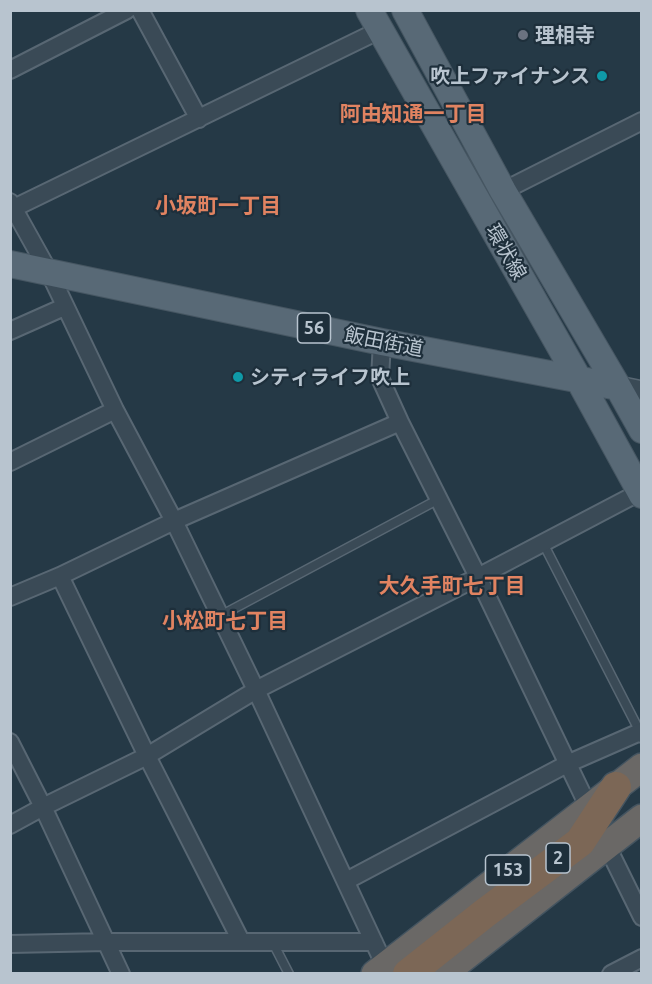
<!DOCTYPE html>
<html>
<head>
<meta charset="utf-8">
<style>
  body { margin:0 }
  #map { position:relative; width:652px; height:984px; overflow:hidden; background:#253946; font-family:Ubuntu,sans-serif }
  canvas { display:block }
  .frame { position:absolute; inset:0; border:12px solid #b8c4cf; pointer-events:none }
</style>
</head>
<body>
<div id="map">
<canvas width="652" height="984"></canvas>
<div class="frame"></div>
</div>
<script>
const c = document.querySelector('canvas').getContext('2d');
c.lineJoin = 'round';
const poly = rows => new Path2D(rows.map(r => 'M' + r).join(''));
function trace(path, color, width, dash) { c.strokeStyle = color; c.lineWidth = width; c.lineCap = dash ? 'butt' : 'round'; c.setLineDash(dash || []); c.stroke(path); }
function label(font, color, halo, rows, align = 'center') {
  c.font = font + ' Ubuntu,"Noto Sans JP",sans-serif'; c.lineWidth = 4.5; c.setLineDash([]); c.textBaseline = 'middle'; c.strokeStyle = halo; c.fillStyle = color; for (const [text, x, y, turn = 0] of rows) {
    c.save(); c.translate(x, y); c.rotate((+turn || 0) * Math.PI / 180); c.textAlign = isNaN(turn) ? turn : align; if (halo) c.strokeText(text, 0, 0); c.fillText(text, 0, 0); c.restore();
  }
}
const service = poly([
  [543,543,640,732],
  [220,616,439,499],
  [272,941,289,974]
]);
const minor = poly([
  [140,10,199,119],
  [10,70,127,10],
  [503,191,642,121],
  [10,202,49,272,115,410,174,521,256,690,385,966],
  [14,208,380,30],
  [10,331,64,307],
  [382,342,380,378,400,422,478,577,589,808],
  [10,462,115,410],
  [60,576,147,756,241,941],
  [10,597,60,576,174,521,400,422],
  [10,742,43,807,121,974],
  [10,825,43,807,147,756,256,690,478,577,640,492],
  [607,846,642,917],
  [346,881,567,764,640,732,642,734],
  [10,944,107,942,374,942],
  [611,974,642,958]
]);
const tertiary = poly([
  [618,387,642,392]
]);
const primary = poly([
  [369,10,579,380,642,495],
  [405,10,503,191,618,387,642,430],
  [10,264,382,342,618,387]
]);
const trunk = poly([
  [375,974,642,767],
  [443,974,642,818]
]);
const motorway = poly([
  [408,974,485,913,580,842,616,787]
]);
const markers = [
  [523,35,6,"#6b7280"],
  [602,76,6,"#0f9aa8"],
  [238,377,6,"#0f9aa8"]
];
const shields = [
  [314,328,33],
  [558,858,24],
  [508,870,45]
];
const shieldNames = [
  ["56",314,328],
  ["2",558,858],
  ["153",508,870]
];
const poiNames = [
  ["理相寺",535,35],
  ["吹上ファイナンス",590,76,"right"],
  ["シティライフ吹上",250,377]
];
const streetNames = [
  ["環状線",506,252,60],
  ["飯田街道",384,342,11]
];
const neighbourhoodNames = [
  ["阿由知通一丁目",413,114],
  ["小坂町一丁目",218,206],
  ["大久手町七丁目",452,586],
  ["小松町七丁目",225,621]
];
trace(service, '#586773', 11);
trace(minor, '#586773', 20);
trace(tertiary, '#586773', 24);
trace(primary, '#465662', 28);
trace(trunk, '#445460', 30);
trace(motorway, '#445460', 33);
trace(service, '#3a4a56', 8);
trace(minor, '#3a4a56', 16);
trace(tertiary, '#3a4a56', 21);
trace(primary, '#586976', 26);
trace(trunk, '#6a6866', 27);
trace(motorway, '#7c6756', 30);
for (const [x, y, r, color] of markers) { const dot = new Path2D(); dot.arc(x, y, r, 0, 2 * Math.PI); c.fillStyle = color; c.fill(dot); trace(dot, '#1e2f3b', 2); }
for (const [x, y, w] of shields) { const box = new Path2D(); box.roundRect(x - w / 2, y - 15, w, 30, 4.5); c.fillStyle = '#1e2f3b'; c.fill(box); trace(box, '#b8c4cf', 1.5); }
label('bold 18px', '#b8c4cf', null, shieldNames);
label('bold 20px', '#b8c4cf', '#1e2f3b', poiNames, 'left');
label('20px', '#b8c4cf', '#1e2f3b', streetNames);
label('bold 21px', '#e18361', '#1e2f3b', neighbourhoodNames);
</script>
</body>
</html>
